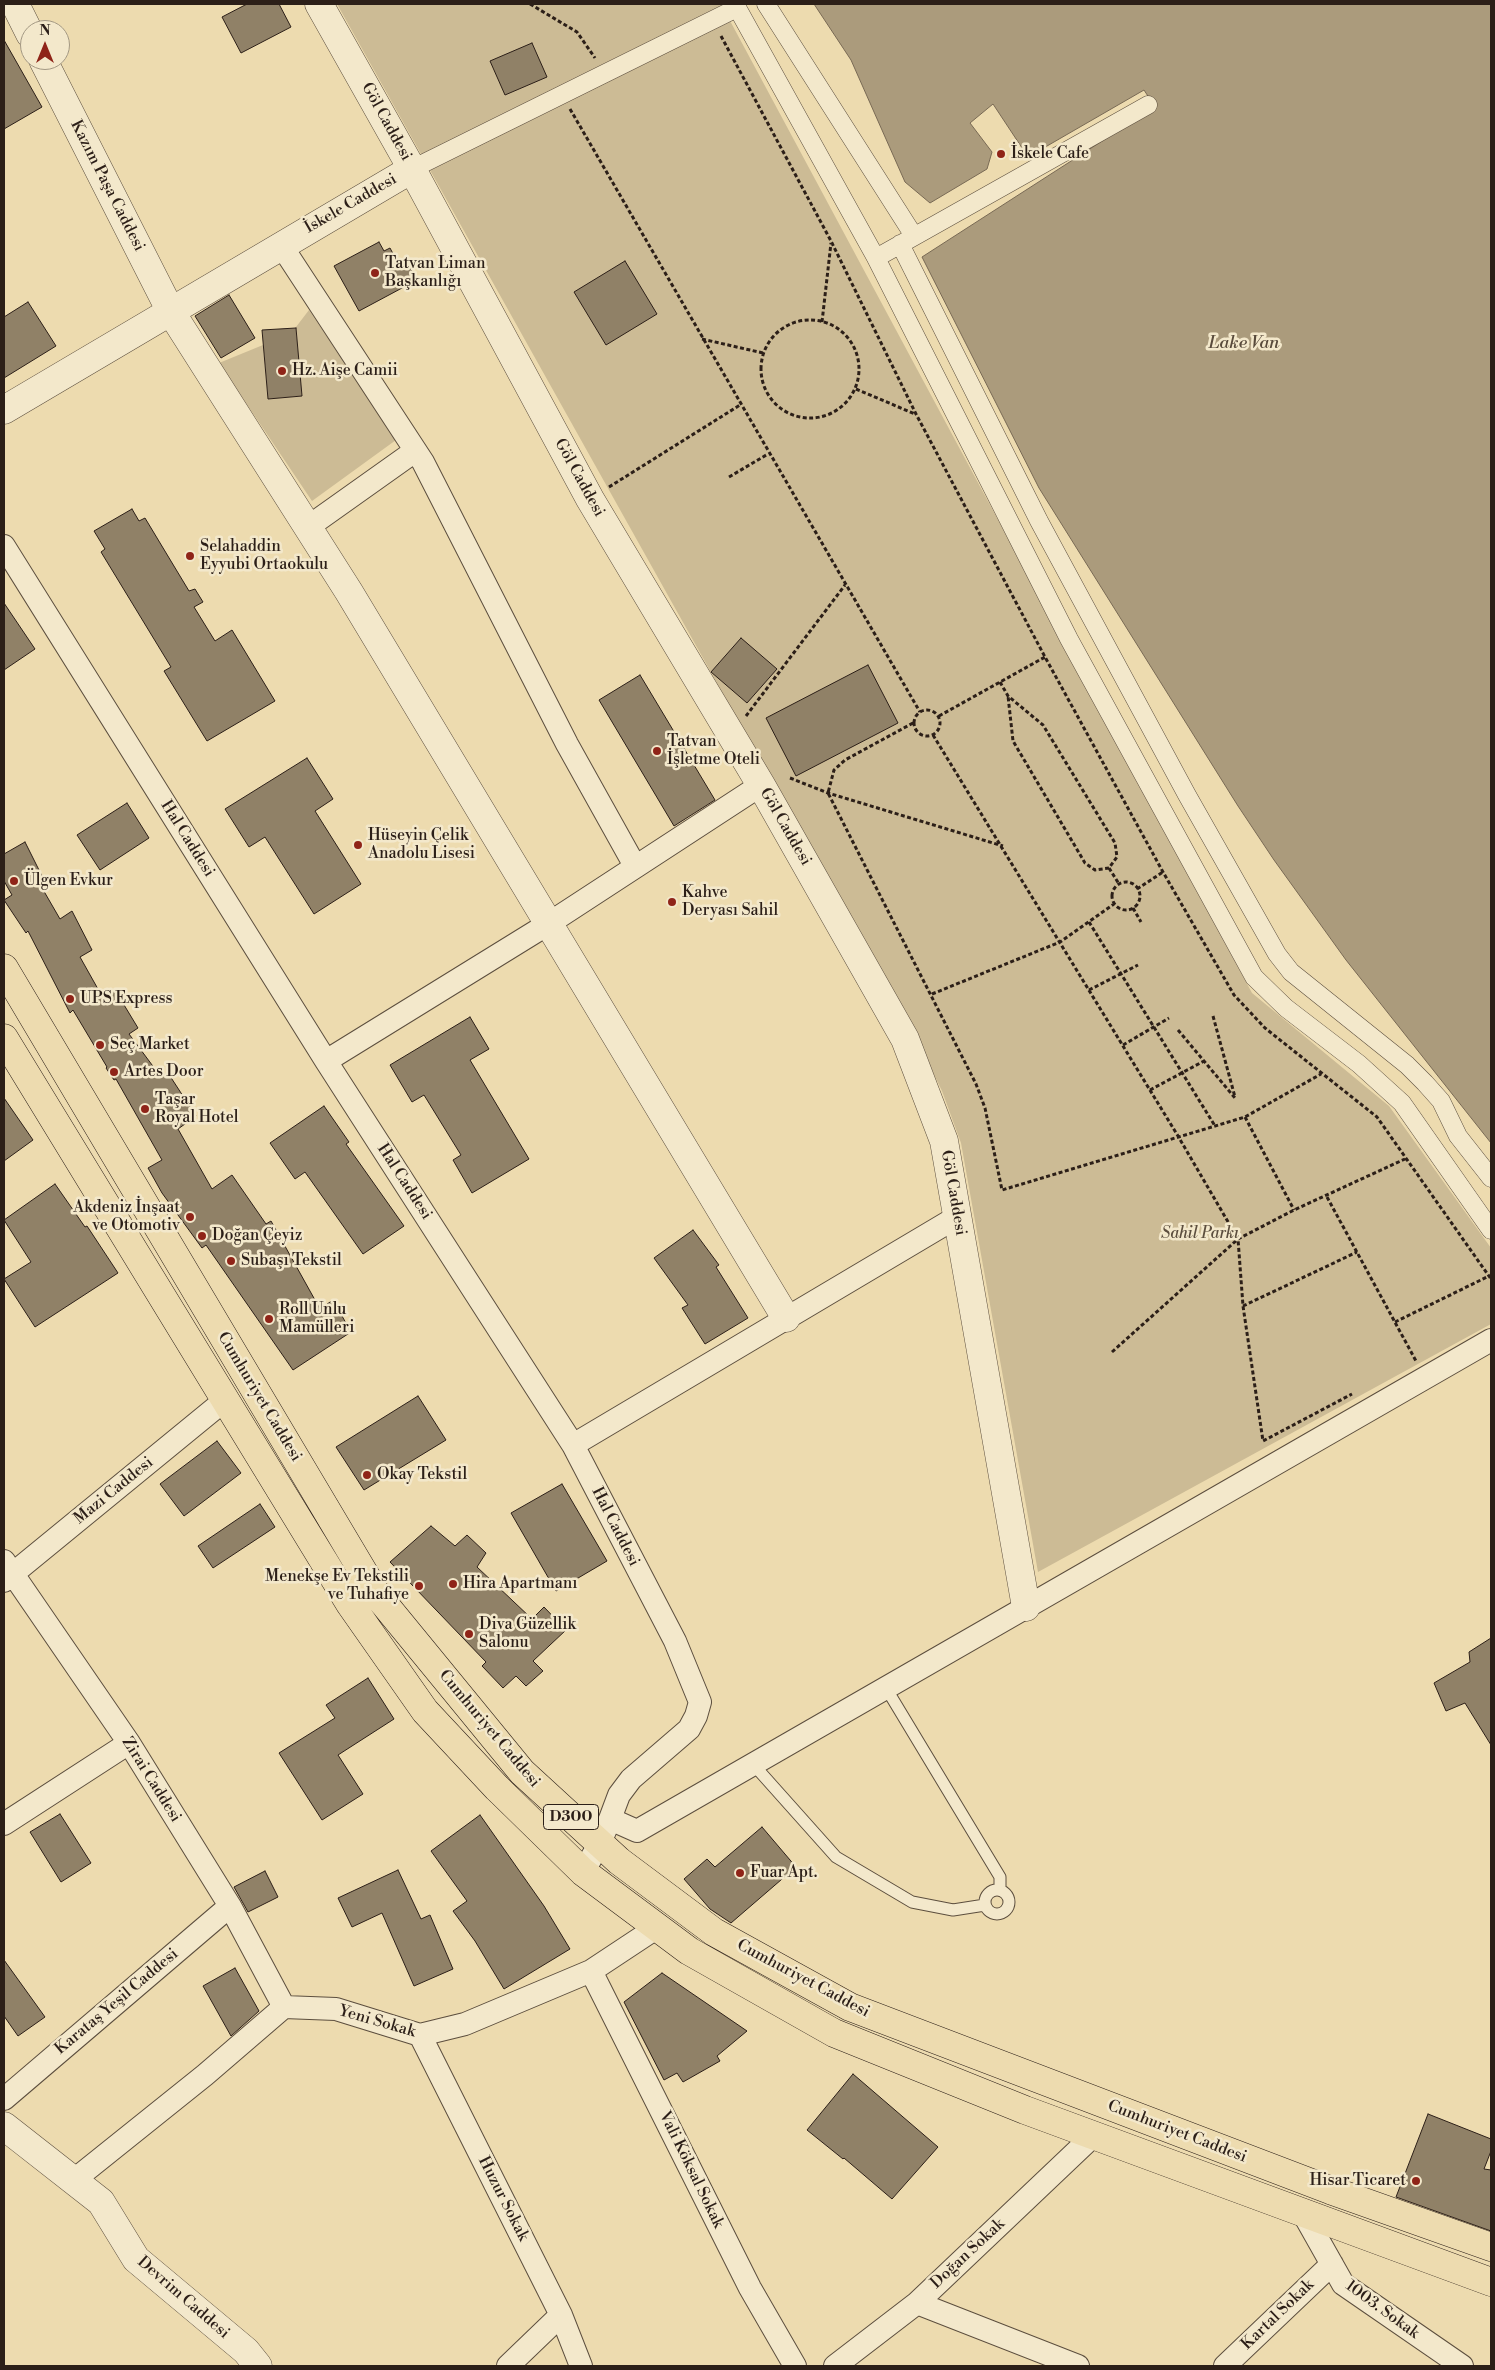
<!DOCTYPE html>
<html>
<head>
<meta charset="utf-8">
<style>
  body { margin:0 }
  #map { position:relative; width:1495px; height:2370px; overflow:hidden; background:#eddbaf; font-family:"Libre Bodoni",serif }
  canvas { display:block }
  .frame { position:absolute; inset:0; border:5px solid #2c1f18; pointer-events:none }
  .north { position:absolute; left:20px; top:20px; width:50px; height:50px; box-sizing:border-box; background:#f3e8cb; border:1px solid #a39883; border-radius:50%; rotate:0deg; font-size:14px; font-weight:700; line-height:20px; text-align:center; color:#2c1f18 }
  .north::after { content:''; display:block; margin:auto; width:18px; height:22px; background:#8f2418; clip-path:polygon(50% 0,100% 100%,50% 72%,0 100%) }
</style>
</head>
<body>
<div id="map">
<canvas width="1495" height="2370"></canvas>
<div class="frame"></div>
<div class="north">N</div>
</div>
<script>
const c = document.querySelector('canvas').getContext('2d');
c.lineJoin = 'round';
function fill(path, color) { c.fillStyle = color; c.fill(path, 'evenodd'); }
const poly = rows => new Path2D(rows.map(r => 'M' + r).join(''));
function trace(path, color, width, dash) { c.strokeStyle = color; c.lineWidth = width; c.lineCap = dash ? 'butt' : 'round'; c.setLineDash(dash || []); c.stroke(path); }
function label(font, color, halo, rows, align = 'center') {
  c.font = font + ' "Libre Bodoni",serif'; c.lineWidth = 5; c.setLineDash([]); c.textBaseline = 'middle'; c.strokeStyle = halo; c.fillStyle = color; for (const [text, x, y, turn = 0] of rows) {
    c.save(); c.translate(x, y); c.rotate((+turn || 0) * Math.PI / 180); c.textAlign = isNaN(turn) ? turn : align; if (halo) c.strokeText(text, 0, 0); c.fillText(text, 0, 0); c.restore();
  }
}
const green = poly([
  [337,4,721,4,1252,993,1389,1106,1491,1248,1491,1324,1038,1572,961,1143,942,1091,919,1044],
  [309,310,396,440,312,501,219,363,263,345,268,399,302,396,296,327]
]);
const water = poly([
  [814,4,1491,4,1491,1143,1346,960,1274,860,1238,806,1039,488,922,257,1155,107,1144,90,1028,157,993,104,970,123,992,152,987,169,930,203,905,182,851,60,814,4]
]);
const building = poly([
  [247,4,279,4,291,27,241,53,222,17,247,4],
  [4,40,42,107,4,129,4,40],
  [532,43,547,77,505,95,490,61,532,43],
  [379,242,384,251,390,248,398,263,405,259,417,280,359,311,334,266,379,242],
  [625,261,657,314,606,345,574,292,625,261],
  [229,295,255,338,221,358,195,316,229,295],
  [28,302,56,346,4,378,4,317,28,302],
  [296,328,302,396,268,399,262,330,296,328],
  [132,509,139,521,145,518,189,591,195,589,203,602,194,607,215,641,232,630,275,701,207,741,164,671,171,667,101,552,105,549,94,531,132,509],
  [4,603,35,649,4,670,4,603],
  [741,638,777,669,747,703,711,672,741,638],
  [868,665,898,723,796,776,766,718,868,665],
  [640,675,715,800,674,826,599,700,640,675],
  [307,758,333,799,315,811,361,884,314,914,265,837,249,847,225,809,307,758],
  [127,803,149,838,100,870,77,835,127,803],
  [25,842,42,876,38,881,60,919,72,911,92,950,80,957,103,998,115,990,138,1028,129,1034,161,1077,168,1073,196,1116,178,1129,212,1189,232,1175,266,1224,271,1221,320,1309,333,1300,351,1332,293,1370,206,1245,202,1248,162,1193,148,1168,162,1160,116,1079,114,1080,106,1068,107,1067,73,1010,70,1013,28,931,26,933,4,900,12,895,4,881,4,854,25,842],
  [470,1017,489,1049,470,1060,529,1159,472,1193,453,1160,461,1155,424,1095,412,1102,390,1065,470,1017],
  [4,1098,33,1140,4,1161,4,1098],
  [324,1106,349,1142,346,1144,404,1226,363,1254,305,1172,295,1179,270,1143,324,1106],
  [55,1184,85,1227,87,1226,118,1273,35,1327,4,1279,31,1262,4,1220,55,1184],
  [693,1230,719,1265,716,1267,748,1318,705,1344,682,1308,688,1305,654,1258,693,1230],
  [418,1396,446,1440,364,1490,336,1447,418,1396],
  [217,1441,241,1473,184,1516,160,1484,217,1441],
  [562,1484,607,1561,556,1591,511,1513,562,1484],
  [260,1504,275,1527,213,1568,198,1546,260,1504],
  [431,1526,455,1546,467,1535,486,1553,477,1567,532,1619,544,1607,566,1630,533,1661,543,1671,526,1686,516,1676,503,1688,482,1666,486,1662,390,1562,431,1526],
  [1491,1638,1491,1745,1465,1703,1446,1711,1434,1683,1470,1662,1469,1652,1491,1638],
  [368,1678,394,1719,338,1755,363,1794,322,1820,279,1753,335,1718,326,1705,368,1678],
  [60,1814,91,1863,61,1882,30,1832,60,1814],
  [480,1815,544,1906,570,1949,504,1989,475,1941,453,1911,467,1901,431,1851,480,1815],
  [762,1827,796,1867,731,1923,710,1909,684,1879,707,1859,715,1867,762,1827],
  [398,1870,421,1919,430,1915,453,1969,414,1986,382,1913,352,1927,338,1898,398,1870],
  [265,1871,278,1897,248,1912,234,1887,265,1871],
  [4,1960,45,2017,18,2036,4,2016,4,1960],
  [235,1968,259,2011,231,2036,203,1986,235,1968],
  [662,1973,747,2031,717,2056,720,2061,683,2082,677,2073,664,2080,624,2002,662,1973],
  [853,2074,938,2147,892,2199,844,2158,843,2159,807,2130,853,2074],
  [1428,2114,1491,2139,1491,2151,1484,2169,1491,2170,1491,2231,1396,2197,1428,2114]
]);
const path = poly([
  [530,4,577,32,595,58],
  [721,36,831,241,916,414,1045,657,1163,872,1234,995,1265,1028,1377,1117,1491,1279],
  [570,109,920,712],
  '761 369a49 49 0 1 1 98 0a49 49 0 1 1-98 0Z',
  [822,322,831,243],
  [702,339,763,353],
  [856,389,915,414],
  [729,477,768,454],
  [609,487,740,405],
  [1000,682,1008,696,1043,725,1115,843,1117,857,1109,868,1095,870,1085,863,1013,741,1008,696],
  '914 723a13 13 0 1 1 26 0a13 13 0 1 1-26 0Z',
  [746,716,845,585],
  [939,716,1045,657],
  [913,723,845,760,834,770,828,793,976,1084,985,1108,1002,1190,1245,1117,1321,1074],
  [933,735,1178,1136,1238,1239,1243,1306,1263,1441,1352,1394],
  [790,778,828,793,1003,846],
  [1109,868,1119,884],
  '1112 896a14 14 0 1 1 28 0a14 14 0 1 1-28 0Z',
  [1137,889,1163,872],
  [1133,908,1141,922],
  [1089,922,1215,1126],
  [1089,990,1138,965],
  [932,994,1060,942,1114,904],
  [1213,1016,1235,1097],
  [1178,1030,1235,1098],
  [1123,1045,1169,1018],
  [1150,1090,1204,1061],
  [1245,1117,1294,1210],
  [1327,1197,1416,1361],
  [1243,1306,1357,1252],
  [1395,1322,1489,1276],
  [1112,1352,1238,1239,1294,1210,1405,1159]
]);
const service = poly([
  [886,1688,1000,1877,1000,1890],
  [753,1764,836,1857,912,1902,953,1910,985,1905],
  '985 1902a12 12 0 1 1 24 0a12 12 0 1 1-24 0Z'
]);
const pedestrian = poly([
  [735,4,876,258,1069,639,1254,977,1286,1008,1359,1064,1402,1103,1491,1230],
  [766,4,914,236],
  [412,169,737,8],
  [900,244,1039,521,1187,795,1277,954,1291,972,1407,1065,1425,1083,1441,1101,1458,1136,1491,1178],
  [876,258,1148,105]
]);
const minor = poly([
  [281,245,423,462,567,744,635,866],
  [308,527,415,451],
  [4,546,326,1061,573,1445,675,1641,700,1702,696,1716,689,1729,631,1779,619,1795,610,1819],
  [326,1061,548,924,761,785],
  [573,1445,957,1217],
  [4,1561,129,1743,230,1906,284,2007],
  [4,1581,225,1400],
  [4,1824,129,1743],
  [583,1872,600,1843,610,1819,637,1831,1491,1340],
  [591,1971,750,2288,795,2366],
  [420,2035,561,2315,581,2366],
  [4,2099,230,1906],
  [74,2180,205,2075,284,2007,336,2009,420,2035,465,2024,591,1971,656,1928],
  [1303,2213,1343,2284,1462,2366],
  [917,2303,1078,2366],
  [508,2366,561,2315],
  [835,2366,917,2303,1094,2135],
  [1225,2366,1332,2264]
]);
const tertiary = poly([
  [15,4,30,34],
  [319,4,412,169,590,499,761,785,905,1039,944,1141,1026,1607],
  [43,60,171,312,349,592,786,1318],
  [4,410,412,169],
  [4,2126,101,2202,136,2259,246,2351,258,2366]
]);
const trunk = poly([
  [4,968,377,1595,522,1772,619,1861,714,1932,850,2007,1330,2190,1491,2247],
  [4,1038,350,1604,425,1711,497,1788,583,1872,689,1951,834,2033,1025,2110,1491,2282]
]);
const markers = [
  [1001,154,5,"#8f2418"],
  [375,273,5,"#8f2418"],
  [282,371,5,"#8f2418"],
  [190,556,5,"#8f2418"],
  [657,751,5,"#8f2418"],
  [358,845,5,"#8f2418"],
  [14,881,5,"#8f2418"],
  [672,902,5,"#8f2418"],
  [70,999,5,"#8f2418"],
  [100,1045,5,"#8f2418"],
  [114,1072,5,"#8f2418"],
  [145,1109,5,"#8f2418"],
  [190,1217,5,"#8f2418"],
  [202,1236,5,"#8f2418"],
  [231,1261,5,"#8f2418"],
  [269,1319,5,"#8f2418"],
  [367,1475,5,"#8f2418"],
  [453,1584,5,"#8f2418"],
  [419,1586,5,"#8f2418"],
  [469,1634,5,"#8f2418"],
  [740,1873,5,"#8f2418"],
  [1416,2181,5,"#8f2418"]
];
const shields = [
  [571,1817,55]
];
const shieldNames = [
  ["D300",571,1817]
];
const streetNames = [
  ["Göl Caddesi",386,122,61],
  ["Kazım Paşa Caddesi",107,186,63],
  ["İskele Caddesi",351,204,-30],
  ["Göl Caddesi",579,478,61],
  ["Göl Caddesi",785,827,60],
  ["Hal Caddesi",187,839,58],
  ["Hal Caddesi",404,1182,57],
  ["Göl Caddesi",953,1193,80],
  ["Cumhuriyet Caddesi",259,1397,59],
  ["Mazi Caddesi",114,1491,-39],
  ["Hal Caddesi",615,1527,63],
  ["Cumhuriyet Caddesi",489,1729,50],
  ["Zirai Caddesi",151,1780,58],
  ["Cumhuriyet Caddesi",803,1979,28],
  ["Karataş Yeşil Caddesi",117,2002,-40],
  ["Yeni Sokak",377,2022,16],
  ["Cumhuriyet Caddesi",1177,2132,21],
  ["Vali Köksal Sokak",691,2170,64],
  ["Huzur Sokak",503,2199,63],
  ["Doğan Sokak",968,2254,-43],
  ["Devrim Caddesi",183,2298,41],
  ["1003. Sokak",1382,2310,36],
  ["Kartal Sokak",1278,2315,-44]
];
const poiNames = [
  ["İskele Cafe",1011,154],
  ["Tatvan Liman",385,264],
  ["Başkanlığı",385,282],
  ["Hz. Aişe Camii",292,371],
  ["Selahaddin",200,547],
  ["Eyyubi Ortaokulu",200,565],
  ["Tatvan",667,742],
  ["İşletme Oteli",667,760],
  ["Hüseyin Çelik",368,836],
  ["Anadolu Lisesi",368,854],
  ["Ülgen Evkur",24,881],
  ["Kahve",682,893],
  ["Deryası Sahil",682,911],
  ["UPS Express",80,999],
  ["Seç Market",110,1045],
  ["Artes Door",124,1072],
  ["Taşar",155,1100],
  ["Royal Hotel",155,1118],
  ["Akdeniz İnşaat",180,1208,"right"],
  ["ve Otomotiv",180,1226,"right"],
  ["Doğan Çeyiz",212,1236],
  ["Subaşı Tekstil",241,1261],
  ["Roll Unlu",279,1310],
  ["Mamülleri",279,1328],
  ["Okay Tekstil",377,1475],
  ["Menekşe Ev Tekstili",409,1577,"right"],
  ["ve Tuhafiye",409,1595,"right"],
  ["Hira Apartmanı",463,1584],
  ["Diva Güzellik",479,1625],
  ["Salonu",479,1643],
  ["Fuar Apt.",750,1873],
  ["Hisar Ticaret",1406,2181,"right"]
];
const parkNames = [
  ["Sahil Parkı",1200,1234]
];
const waterNames = [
  ["Lake Van",1244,344]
];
fill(green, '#ccbb95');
fill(water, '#ab9b7c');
trace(water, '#786954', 1);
fill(building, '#908167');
trace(building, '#2c1f18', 1);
trace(service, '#5c4e3e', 13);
trace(pedestrian, '#5c4e3e', 19);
trace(minor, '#5c4e3e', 24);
trace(tertiary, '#5c4e3e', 29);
trace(trunk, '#2c1f18', 29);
trace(path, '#2c1f18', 3, [4, 2.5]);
trace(service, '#f3e8cb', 11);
trace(pedestrian, '#f3e8cb', 18);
trace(minor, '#f3e8cb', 22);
trace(tertiary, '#f3e8cb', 28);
trace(trunk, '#eddbaf', 28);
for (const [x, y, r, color] of markers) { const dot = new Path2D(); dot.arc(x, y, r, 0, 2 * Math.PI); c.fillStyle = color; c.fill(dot); trace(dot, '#f3e8cb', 2); }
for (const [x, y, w] of shields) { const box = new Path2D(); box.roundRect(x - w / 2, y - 12.5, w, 25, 4); c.fillStyle = '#f3e8cb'; c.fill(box); trace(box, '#2c1f18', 1); }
label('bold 15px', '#2c1f18', null, shieldNames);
label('16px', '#2c1f18', '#f3e8cb', streetNames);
label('16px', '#2c1f18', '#f3e8cb', poiNames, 'left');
label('italic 16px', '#5c4e3e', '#f3e8cb', parkNames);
label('italic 18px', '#584a3b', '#f3e8cb', waterNames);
</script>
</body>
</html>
